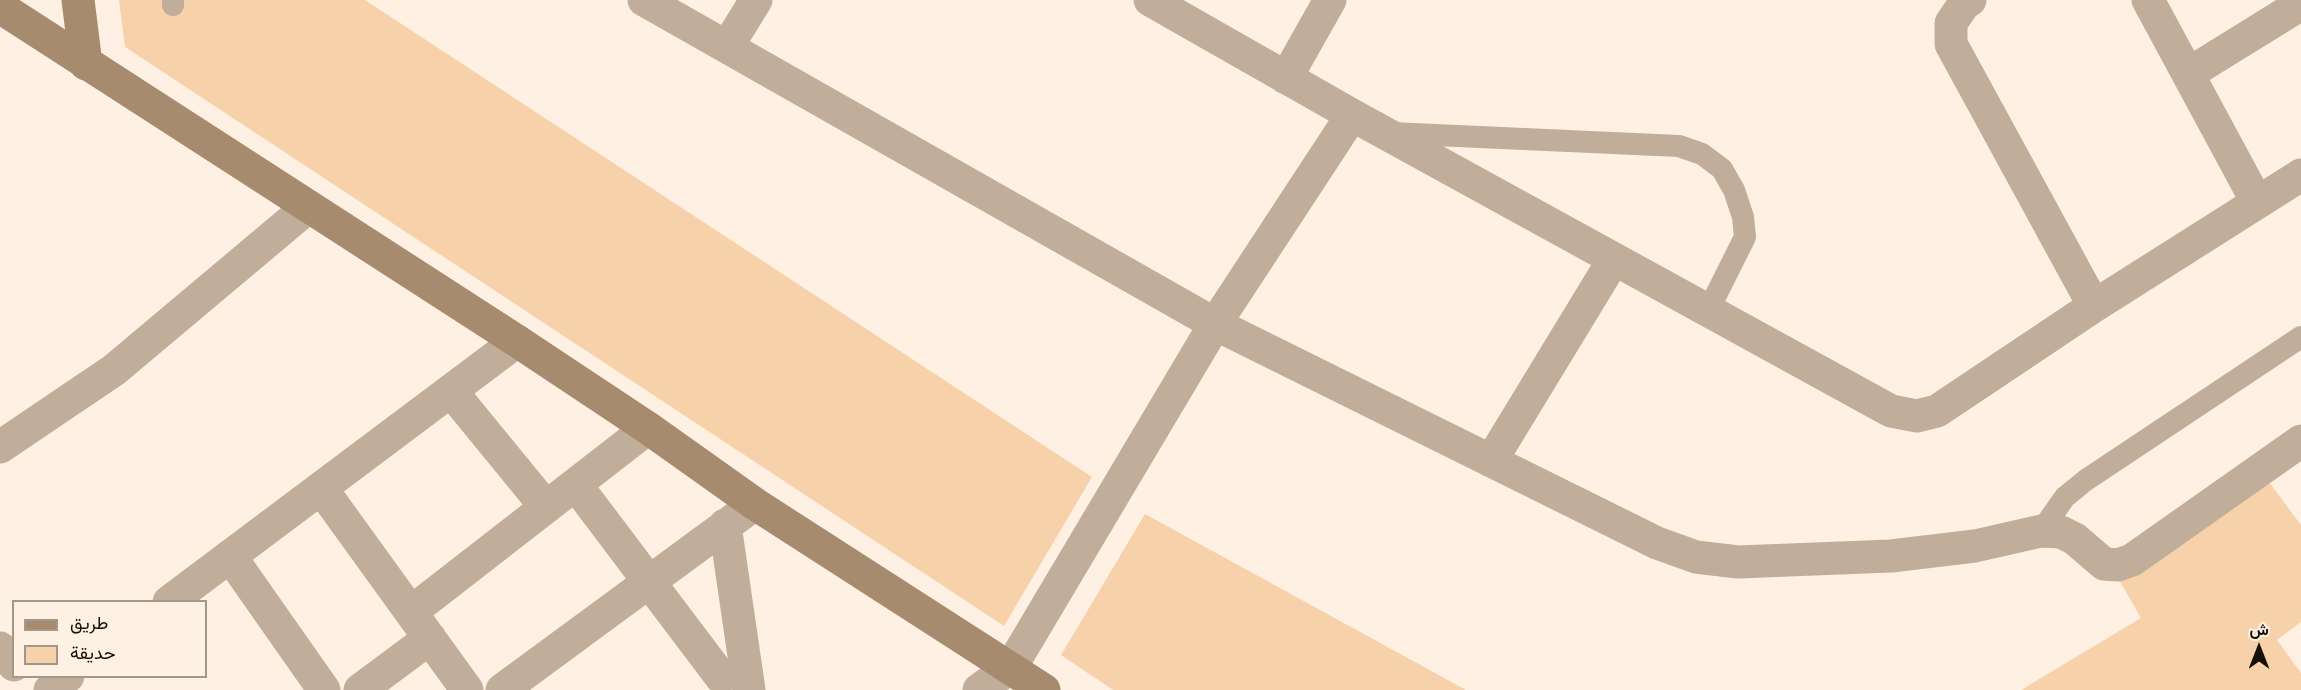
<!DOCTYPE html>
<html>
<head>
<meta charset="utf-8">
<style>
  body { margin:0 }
  #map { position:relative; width:2301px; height:690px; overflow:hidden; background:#fef1e3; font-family:"Varela Round",Vazirmatn,sans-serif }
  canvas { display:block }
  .legend { position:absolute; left:12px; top:600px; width:195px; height:78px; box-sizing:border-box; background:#fef1e3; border:2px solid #a1978b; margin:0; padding:8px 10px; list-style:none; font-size:18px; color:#160f07 }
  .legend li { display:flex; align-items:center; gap:12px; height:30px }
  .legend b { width:30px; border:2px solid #a1978b }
  .north { position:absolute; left:2229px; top:618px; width:60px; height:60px; -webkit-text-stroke:4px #fef1e3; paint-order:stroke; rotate:0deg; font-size:16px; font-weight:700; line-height:24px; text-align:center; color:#160f07 }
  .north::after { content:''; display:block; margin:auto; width:21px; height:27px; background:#160f07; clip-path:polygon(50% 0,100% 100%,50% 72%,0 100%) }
</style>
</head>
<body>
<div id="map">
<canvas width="2301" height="690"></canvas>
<ul class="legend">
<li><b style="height:8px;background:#a78b6e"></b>طريق</li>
<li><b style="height:16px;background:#f7d1a9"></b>حديقة</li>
</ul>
<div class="north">ش</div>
</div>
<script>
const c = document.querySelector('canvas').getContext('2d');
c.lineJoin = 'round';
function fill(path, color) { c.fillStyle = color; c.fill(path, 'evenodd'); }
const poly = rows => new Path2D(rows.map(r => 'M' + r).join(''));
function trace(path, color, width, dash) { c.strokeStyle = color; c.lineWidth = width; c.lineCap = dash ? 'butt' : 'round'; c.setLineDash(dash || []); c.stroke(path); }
const green = poly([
  [119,0,365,0,1092,477,1004,626,125,47],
  [2257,466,2301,525,2301,622,2277,640,2301,673,2301,690,2021,690,2141,618,2107,559],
  [1145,514,1466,690,1113,690,1061,655]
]);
const lane = poly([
  [173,0,173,5],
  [1391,133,1679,146,1702,154,1722,169,1734,190,1743,217,1745,237,1708,311],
  [2041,531,2065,497,2086,480,2301,337]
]);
const street = poly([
  [644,0,1215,324,1657,543,1696,557,1738,562,1891,556,1975,546,2041,531,2061,532,2075,539,2104,564,2118,565,2132,560,2301,441],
  [1150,0,1352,115,1891,411,1917,416,1937,411,2094,306,2301,175],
  [1970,0,1964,4,1951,23,1951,44,2094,306],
  [2148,0,2257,202],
  [727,47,756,0],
  [2188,74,2301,4],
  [1286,78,1330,0],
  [451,391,546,507],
  [0,447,114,370,308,207],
  [1491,461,1614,259],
  [576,485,721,677],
  [321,488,467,690],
  [725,525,749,690],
  [230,556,324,690],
  [169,602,517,341],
  [411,612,648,428],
  [0,648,14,665],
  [50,690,68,676],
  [360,690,430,638],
  [502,690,755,504],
  [979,690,1011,667,1215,324,1352,115]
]);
const secondary = poly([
  [78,0,86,64],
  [0,7,517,341,648,428,755,504,1044,690]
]);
fill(green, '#f7d1a9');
trace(lane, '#c0ad9a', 22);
trace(street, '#c0ad9a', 33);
trace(secondary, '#a78b6e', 33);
</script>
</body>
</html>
